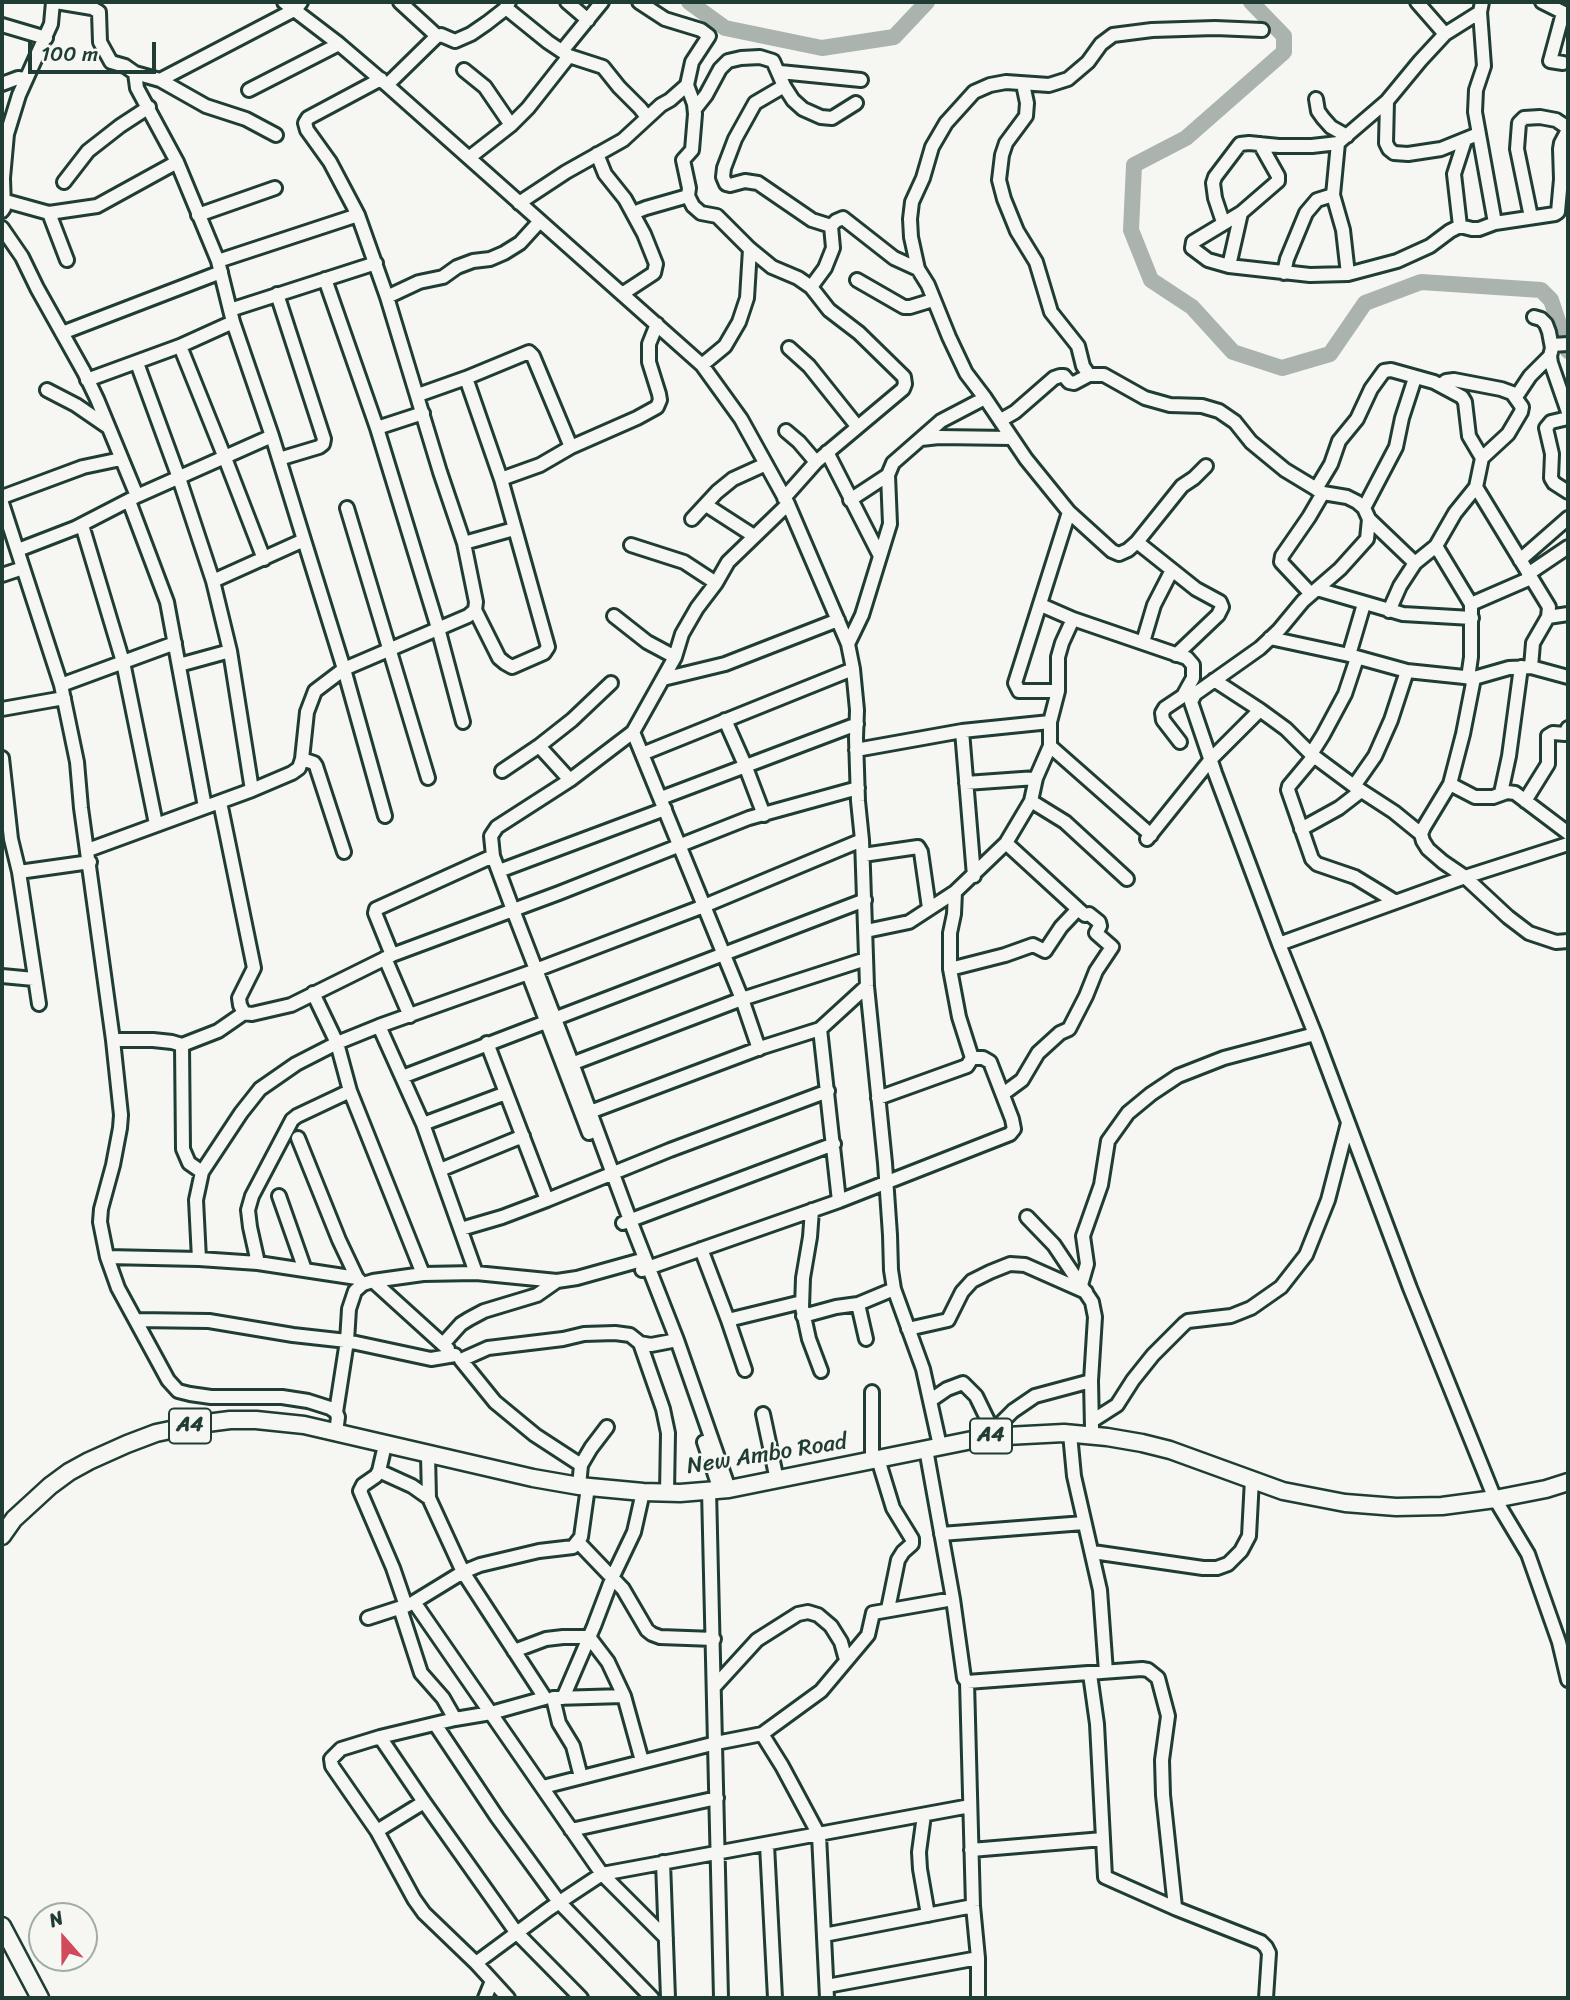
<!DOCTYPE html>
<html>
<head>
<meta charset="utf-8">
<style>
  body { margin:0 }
  #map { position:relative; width:1570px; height:2000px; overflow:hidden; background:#f6f6f2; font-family:Sriracha,sans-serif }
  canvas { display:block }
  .frame { position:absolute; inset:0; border:4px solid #1f3d34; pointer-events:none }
  .north { position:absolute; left:28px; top:1902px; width:70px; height:70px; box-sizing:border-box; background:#f6f6f2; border:2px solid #a0aca6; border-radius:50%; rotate:339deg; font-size:19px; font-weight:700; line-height:28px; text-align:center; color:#1f3d34 }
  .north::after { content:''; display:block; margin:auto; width:24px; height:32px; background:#d1495b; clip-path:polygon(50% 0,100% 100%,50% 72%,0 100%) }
  .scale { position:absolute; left:28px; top:42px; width:128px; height:32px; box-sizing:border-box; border:4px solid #1f3d34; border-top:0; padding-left:9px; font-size:21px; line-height:24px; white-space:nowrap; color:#1f3d34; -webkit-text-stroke:5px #f6f6f2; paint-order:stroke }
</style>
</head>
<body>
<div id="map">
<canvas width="1570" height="2000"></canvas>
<div class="frame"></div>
<div class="north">N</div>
<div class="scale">100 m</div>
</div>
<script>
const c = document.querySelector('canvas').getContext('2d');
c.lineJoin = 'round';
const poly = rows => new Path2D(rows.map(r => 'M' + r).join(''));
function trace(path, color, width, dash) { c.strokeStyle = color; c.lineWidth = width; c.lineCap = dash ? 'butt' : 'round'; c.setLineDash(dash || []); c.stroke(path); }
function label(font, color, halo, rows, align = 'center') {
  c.font = font + ' Sriracha,sans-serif'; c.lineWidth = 5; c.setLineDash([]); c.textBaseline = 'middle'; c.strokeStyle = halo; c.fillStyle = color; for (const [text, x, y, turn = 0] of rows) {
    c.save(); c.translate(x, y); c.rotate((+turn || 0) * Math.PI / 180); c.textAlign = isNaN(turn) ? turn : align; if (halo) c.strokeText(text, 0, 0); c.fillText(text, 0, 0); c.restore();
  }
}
const river = poly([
  [689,2,725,28,822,48,894,37,927,2],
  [1251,2,1284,36,1284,52,1186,138,1134,165,1131,230,1151,280,1192,307,1233,352,1282,368,1330,354,1365,303,1421,282,1541,290,1551,300,1568,351]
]);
const minor = poly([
  [56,2,92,8,99,12,100,42,111,62,125,66,135,73,160,80,206,106,246,119,276,135],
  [284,2,339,44,387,85,702,365,741,419,788,504,848,644,853,669,857,710,856,738,858,801,862,840,867,986,885,1163,890,1235,891,1270,894,1289,923,1369,940,1446],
  [400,2,437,36,441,35,455,41,471,34,487,23,505,9,509,2],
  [567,2,588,20],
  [639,2,665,19,701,30,709,36,692,62,687,85,694,104,695,114,692,150,683,160,689,188,688,196,693,206,701,213,717,216,750,249,772,267,798,278,811,287,829,310,859,333,904,377,905,384,903,389,816,462,784,498],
  [1417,2,1445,34],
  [1482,2,1480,12,1484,66,1476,90,1475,112,1495,223],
  [1542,2,1568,15],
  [506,8,548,42,569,56,603,67,619,87,640,108,647,117],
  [1563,13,1550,61,1563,63],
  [2,25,46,38],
  [562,51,602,2],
  [464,70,485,87,511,125],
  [780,72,861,80],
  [135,73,137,88,177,162,218,261,233,322,272,436,304,540,344,669,385,816],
  [160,80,296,9,301,2],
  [2,84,18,78,25,79],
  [1023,84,1027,103,1026,116,1006,143,1002,155,999,180,1004,199,1017,231,1036,262,1051,312,1078,346,1083,366,1089,375,1104,375,1145,398,1170,405,1202,406,1219,411,1235,422,1251,442,1285,470,1323,493,1347,497,1357,502,1364,508,1369,519,1367,539,1340,569,1303,601,1279,630,1260,648,1195,694,1191,702,1215,773,1279,944],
  [387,85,437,36],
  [784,86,793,100,803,109,821,117,832,118,856,103],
  [249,90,339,44],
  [1316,99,1318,111,1323,118,1331,127,1347,136],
  [1387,101,1386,143,1389,149,1394,153,1408,154,1441,149,1478,134],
  [695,109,706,95,720,69,728,61,741,58,760,57,773,61,784,86,755,103,735,139,724,168,723,177,726,184,730,185,745,181,758,183,812,220,831,226],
  [1338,143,1333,195,1343,230,1348,274],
  [1260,144,1278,176,1278,181,1241,213,1193,242,1192,248,1208,260,1229,266,1310,275,1348,274,1397,261,1430,246,1450,231,1460,226,1472,229,1479,229,1495,223,1555,214,1558,212,1561,179,1560,149,1561,143,1568,130],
  [597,154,605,174,625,199,644,234,656,264,654,273,622,294],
  [470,157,511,125,528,108,569,56],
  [64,182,88,151,120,126,149,107],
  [2,200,49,213,97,206,177,162],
  [519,203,566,172,623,140,661,105,670,100,687,85],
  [2,211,4,208,3,178,7,134,19,95,51,24,53,2],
  [49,213,67,260],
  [633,213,646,208,688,196],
  [198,215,275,188],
  [1531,217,1517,149,1519,123,1524,118,1540,117,1556,120,1568,128],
  [1223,222,1215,198,1213,183,1215,177,1240,144,1249,143,1279,146,1312,146,1338,143,1387,101,1420,61,1445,34,1480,12],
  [1460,226,1454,174,1465,140],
  [2,228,22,257,37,288,84,372,97,399,137,496],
  [218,261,358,215],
  [1229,266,1241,213],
  [1284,273,1287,259,1306,213,1317,200,1333,195],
  [325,279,377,428,438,628,463,722],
  [857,280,904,307,910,307,933,300],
  [811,287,825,268,833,248,831,226,836,221,843,218,894,258,918,269],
  [277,294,324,439,323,444,319,447,279,459],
  [387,297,419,282,443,277,457,267,473,261,490,259,504,253,520,243,540,221],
  [230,310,376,263],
  [1534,317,1541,319,1546,324,1549,332,1552,348,1550,356,1551,363,1568,412],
  [62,333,221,272],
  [1552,345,1568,344],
  [180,346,225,458,264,559],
  [789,348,809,366,857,426],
  [137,363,179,478,213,581,304,540],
  [702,365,725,346,739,322,747,298,750,249],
  [466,378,501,479,548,647,544,653,512,667,505,663,499,658,475,610],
  [87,380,180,346,233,322],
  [1441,385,1446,381,1454,380,1501,389,1512,393,1522,407,1521,412,1508,434,1482,458],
  [47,390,76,405,108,427],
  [418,395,466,378,529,352,533,356,571,447],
  [1516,397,1530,376,1550,356],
  [985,398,1026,459,1069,512,1112,551,1119,554,1128,550,1137,542,1182,486,1194,478,1206,466],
  [1568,418,1551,422,1546,428,1552,454,1551,478,1554,483,1568,492],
  [1001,420,1015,412,1054,378,1060,376,1064,376,1069,382,1074,383,1089,375],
  [377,428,423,413],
  [786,431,799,442,816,462],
  [921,439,939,437,1011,438],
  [827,452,879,554],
  [501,479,540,465,571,447,637,418,657,407,660,400,659,394,649,362,649,344,657,324],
  [1476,487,1549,607,1548,617,1533,643,1531,667],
  [1316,489,1331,464,1339,441,1357,419,1371,389,1384,371,1391,370,1434,382,1462,397,1465,402,1469,436,1482,458,1476,487,1455,513,1436,546,1415,563,1400,586,1389,611],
  [2,497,83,467,121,459],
  [850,500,888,475],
  [129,501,167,602,205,807],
  [2,503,61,685,77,762,81,808,113,1040,121,1115,120,1128,113,1165,101,1209,100,1222,107,1257,118,1288,168,1380,178,1391,190,1394,211,1397,282,1397,308,1401,330,1408,336,1412],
  [706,505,754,536],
  [347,508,428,778],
  [1364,508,1396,447,1402,418,1415,378],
  [692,519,717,492,733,479,766,464],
  [1369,519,1415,563],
  [82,525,123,662,156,824],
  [1137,542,1196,589,1220,602,1222,607,1218,615,1176,655],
  [464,543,514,529],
  [631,545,684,562,716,583],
  [1436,546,1471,604,1471,657,1468,678],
  [18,550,75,528,137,496,272,436],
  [1520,560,1568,518],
  [1528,574,1568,547],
  [2,575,23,568],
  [213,581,230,651,252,790],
  [1317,589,1403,614,1472,618],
  [1311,594,1281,562,1282,556,1309,517,1323,493],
  [1471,604,1531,578],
  [1041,605,1073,619,1187,658,1193,665,1193,678,1183,696,1165,708,1162,713,1163,720,1180,742],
  [614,616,647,642,675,657],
  [1548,617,1568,614],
  [1270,638,1349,655,1407,671,1474,678,1509,668,1531,667,1568,677],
  [1143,642,1154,605,1172,570],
  [848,644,862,615,890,524,888,475,893,463,941,421,985,398,966,373,949,337,928,285,918,269,911,237,910,219,912,202,923,178,932,147,946,123,974,92,990,85,1006,82,1049,85,1068,79,1088,62,1101,44,1113,35,1152,30,1215,28,1262,30],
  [1349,655,1364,604],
  [179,665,230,651],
  [1474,678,1463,734,1450,784,1424,827,1421,834,1423,841,1428,849,1443,862,1465,877,1508,917,1529,933,1556,942,1568,941],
  [663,679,725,664,838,620],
  [1214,680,1260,710,1286,729,1311,754,1354,786,1394,812,1421,834],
  [61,685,175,643],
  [1058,691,1019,691,1015,683,1069,512],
  [2,709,64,698],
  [725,720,745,765,764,815],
  [962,731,974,876],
  [633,732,742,999,759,1049],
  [539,746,570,780],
  [1050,746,1151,835],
  [856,750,962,731,1050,722],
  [642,754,853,669],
  [1311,754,1323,735,1345,694,1357,658],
  [1314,756,1289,786,1288,790,1312,859,1317,864,1355,877,1396,902],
  [2,758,11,839,19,872,39,1004],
  [302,759,314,763,316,766,344,852],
  [502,771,539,746,572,720,611,683],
  [966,783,1036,778],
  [1450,784,1475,797,1493,797,1507,792,1515,793,1568,833],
  [1354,786,1375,756,1391,720,1407,671],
  [1501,793,1509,756,1521,667],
  [661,798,857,724],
  [1031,801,1065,822,1127,879],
  [1525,801,1548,764,1548,736,1553,733,1565,734,1568,728],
  [220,802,254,968,239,998,240,1005,244,1013,252,1014,291,1005,392,955,559,893,749,818,858,788],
  [1301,829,1339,808,1361,791],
  [1147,839,1212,758,1260,710],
  [1568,844,1465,877,1279,944,1315,1034,1410,1288,1495,1499,1528,1554,1559,1642,1568,1680],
  [88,850,252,790,292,773,299,768,302,759,307,712,315,691,344,669,468,616,475,610,476,602,464,543,440,472,387,297,358,215,330,162,307,130,305,123,308,118,381,79],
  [863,855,918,847,921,852,929,908],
  [499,871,665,809],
  [19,872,90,862],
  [866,931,909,922,955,892,1006,843,1031,801,1036,778,1050,746,1050,722,1058,691,1058,657,1062,643,1073,619],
  [392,955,375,913,376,909,493,856],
  [385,958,410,1016],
  [950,969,1005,955,1033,945,1045,951,1061,927,1078,909],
  [528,973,589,1133],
  [2,976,34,979],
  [313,993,337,1043,350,1091,423,1274,476,1273,557,1281,577,1278,638,1261],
  [379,1026,423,1124,476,1273],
  [820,1029,839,1201],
  [113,1040,153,1040,172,1042,182,1045,218,1031,244,1013],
  [487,1043,547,1200],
  [182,1045,183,1149,189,1163,202,1172],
  [566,1066,742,999,866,959],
  [402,1077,865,900],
  [1003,1094,1022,1080,1038,1053,1060,1033,1069,1029,1086,996,1096,971,1112,947,1096,933,1100,926,1099,922,1089,914,1085,915,1078,909,1006,843],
  [878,1098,967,1066,972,1058,959,1017,950,969,950,933,954,914,955,892],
  [582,1115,763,1047,820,1029,867,986],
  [423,1124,506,1093],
  [298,1138,339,1240,357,1278],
  [440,1170,523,1136],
  [279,1196,305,1270],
  [812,1210,810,1237,803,1278,802,1307,809,1339,821,1371],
  [1027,1217,1054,1245,1092,1302,1095,1317,1091,1381,1092,1428],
  [623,1223,834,1144],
  [461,1229,502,1217,547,1200,670,1150,828,1091],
  [701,1249,728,1320,745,1370],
  [107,1257,199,1259,258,1263,357,1278,363,1284],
  [199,1259,196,1200,202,1172,241,1113,260,1089,296,1064,337,1043,379,1026,528,973,704,906,862,840],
  [258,1263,250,1227,248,1210,252,1196,292,1120,297,1116,350,1091],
  [642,1270,839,1201,1010,1134,1014,1129,1012,1119,990,1062,983,1058,972,1058],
  [373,1281,448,1349],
  [1081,1285,1087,1264,1083,1236,1101,1185,1108,1141,1128,1113,1151,1094,1178,1076,1224,1058,1315,1034],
  [858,1304,866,1339],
  [803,1316,836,1307,858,1304,894,1289],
  [136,1320,209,1321,293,1335,347,1341,431,1359,455,1355],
  [728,1320,802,1302],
  [908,1329,948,1320,962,1292,972,1281,990,1272,1010,1264,1025,1265,1086,1292],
  [640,1343,663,1409,668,1433,667,1493],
  [443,1344,461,1324,469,1319,484,1311,537,1295,557,1281],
  [931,1400,947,1389,963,1383,976,1396,993,1431],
  [763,1414,777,1480],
  [1092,1421,1117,1405,1133,1380,1153,1355,1184,1324,1188,1321,1231,1316,1251,1308,1281,1287,1306,1255,1328,1200,1348,1123],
  [336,1433,338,1417,336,1412,347,1341,349,1309,355,1291,363,1284,373,1281,423,1274],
  [1070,1434,1074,1476,1100,1590,1106,1672],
  [987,1437,1013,1411,1035,1396,1091,1381],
  [704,1442,720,1490],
  [385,1445,379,1471,376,1476,363,1485,360,1491,393,1568,406,1606],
  [926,1449,953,1599,964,1678,967,1682,973,1906,978,1958,978,1998],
  [428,1455,429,1498,463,1572,545,1698,491,1713,455,1719,380,1737,341,1749,331,1759,332,1766,377,1831,414,1899,424,1913,476,1963,508,1998],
  [878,1459,893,1508,912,1539,912,1544,903,1552,898,1560,888,1609],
  [872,1461,872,1392],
  [581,1465,591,1448,607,1427],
  [379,1471,412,1486,429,1498],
  [579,1486,581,1465,535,1435,495,1402,461,1360,488,1348,563,1339,584,1334,615,1333,630,1335,640,1343,651,1345,677,1340],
  [588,1487,581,1537,573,1547,539,1551,480,1565,463,1572,414,1602,602,1874,666,1938],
  [729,1489,677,1340,630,1220,572,1063,513,910,493,856,491,836,497,827,570,780,633,732,675,657,682,634,697,608,716,583,728,562,788,504],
  [709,1490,721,1998],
  [941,1534,1084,1523],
  [578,1542,623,1589,647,1630,652,1634,660,1637,714,1639],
  [1093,1552,1203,1568,1217,1568,1228,1564,1241,1551,1249,1536,1252,1479],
  [400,1608,421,1673,443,1698,455,1719],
  [368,1618,408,1605],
  [514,1651,546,1639,563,1637,589,1637,608,1662,624,1696],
  [1090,1674,1097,1724,1105,1877,1177,1909,1261,1942,1266,1947,1269,1953,1266,1998],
  [967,1682,1142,1669,1148,1670,1158,1678,1168,1716,1162,1760,1163,1795,1175,1907],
  [715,1686,757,1640,798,1614,808,1612,818,1615,831,1626,841,1642,846,1660],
  [553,1698,559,1723,573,1746,581,1777],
  [555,1698,624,1696,642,1761],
  [563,1698,594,1626,613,1576,634,1532,643,1492],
  [435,1724,497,1817,559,1902,652,1998],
  [762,1734,782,1766,819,1835,827,1998],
  [380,1737,424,1802,516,1932,581,1998],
  [543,1787,716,1743,762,1734,821,1691,868,1635,873,1613,953,1599],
  [924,1815,919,1852,920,1869,928,1915],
  [571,1830,717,1798],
  [377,1831,424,1802],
  [767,1845,775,1998],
  [971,1850,1103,1839],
  [663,1862,668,1998],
  [824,1935,973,1906],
  [476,1963,549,1909,602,1874,970,1806],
  [827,1986,978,1958],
  [485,1998,492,1981]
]);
const major = poly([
  [2,1536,14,1519,50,1486,69,1472,89,1461,127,1444,156,1433,199,1424,230,1420,256,1420,304,1425,533,1478,579,1486,643,1492,680,1493,729,1489,987,1437,1064,1433,1107,1437,1142,1443,1170,1450,1283,1491,1345,1503,1396,1507,1442,1506,1495,1499,1546,1489,1568,1482],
  [2,1926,40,1998]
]);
const shields = [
  [190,1426,42],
  [991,1436,42]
];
const shieldNames = [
  ["A4",190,1426],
  ["A4",991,1436]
];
const streetNames = [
  ["New Ambo Road",767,1455,-9]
];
trace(river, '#aab3ae', 16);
trace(minor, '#1f3d34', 18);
trace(major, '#1f3d34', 21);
trace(minor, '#f6f6f2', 12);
trace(major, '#f6f6f2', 16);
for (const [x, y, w] of shields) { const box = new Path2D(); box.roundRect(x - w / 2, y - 17.5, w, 35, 5); c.fillStyle = '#f6f6f2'; c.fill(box); trace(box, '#1f3d34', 2); }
label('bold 21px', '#1f3d34', null, shieldNames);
label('23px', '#1f3d34', '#f6f6f2', streetNames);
</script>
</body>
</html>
